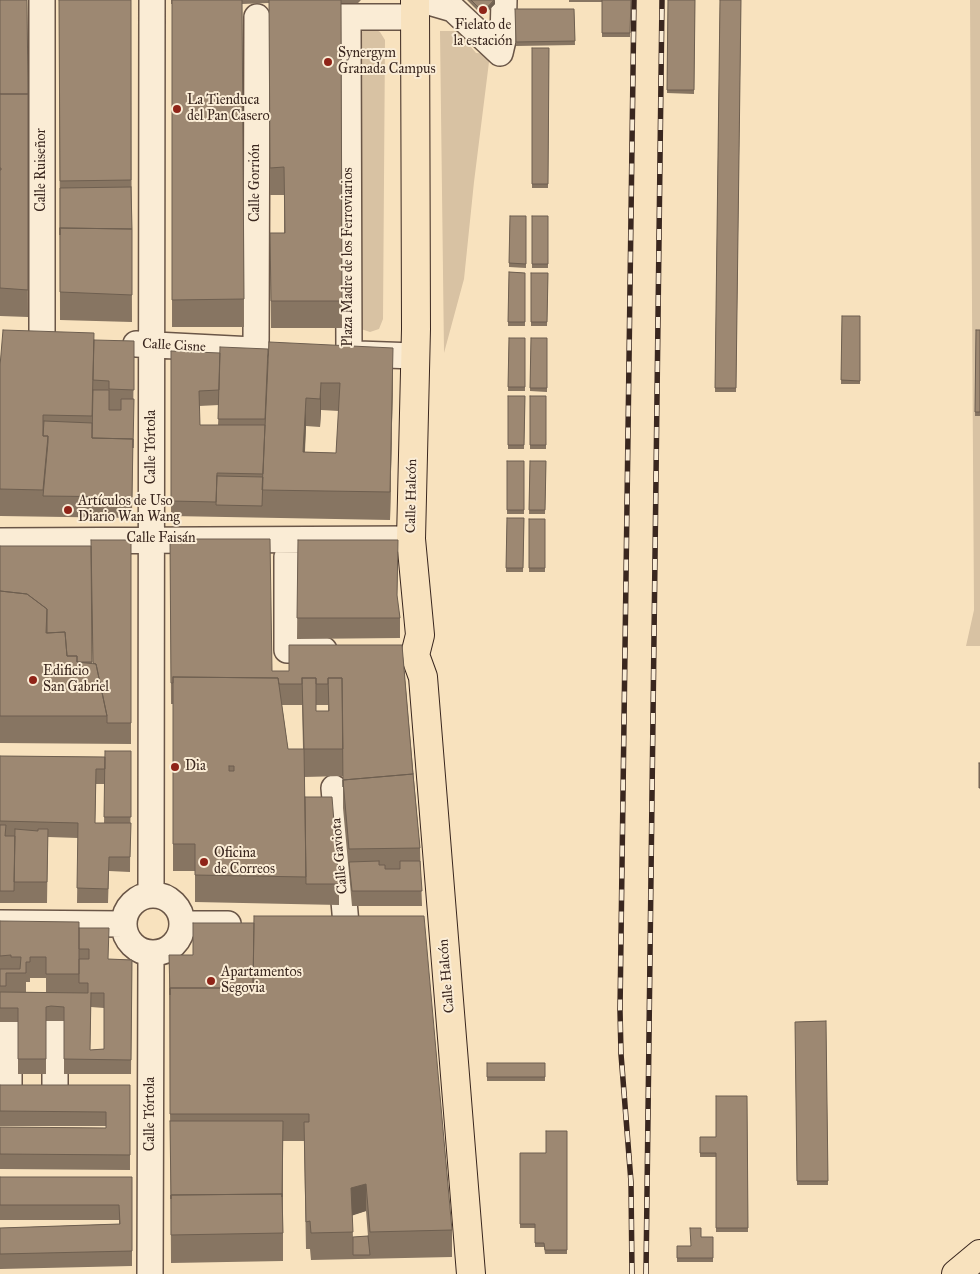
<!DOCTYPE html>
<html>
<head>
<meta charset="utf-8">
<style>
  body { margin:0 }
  canvas { display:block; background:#f8e2be }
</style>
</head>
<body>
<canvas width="980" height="1274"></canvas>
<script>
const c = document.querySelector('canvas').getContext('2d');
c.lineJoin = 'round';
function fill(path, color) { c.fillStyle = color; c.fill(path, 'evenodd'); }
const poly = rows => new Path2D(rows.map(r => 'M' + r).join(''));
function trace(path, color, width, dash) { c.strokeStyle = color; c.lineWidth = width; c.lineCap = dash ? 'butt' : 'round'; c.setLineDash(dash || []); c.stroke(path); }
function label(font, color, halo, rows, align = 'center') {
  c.font = font + ' "IM FELL Great Primer",serif'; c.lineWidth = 4; c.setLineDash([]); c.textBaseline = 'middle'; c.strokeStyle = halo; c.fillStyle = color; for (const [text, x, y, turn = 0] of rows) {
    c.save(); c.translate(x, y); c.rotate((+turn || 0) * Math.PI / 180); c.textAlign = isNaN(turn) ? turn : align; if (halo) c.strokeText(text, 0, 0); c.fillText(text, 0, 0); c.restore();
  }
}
const green = poly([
  [970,0,980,0,980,646,966,646,974,610],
  [371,27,380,32,385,40,383,319,379,329,370,332,361,329,361,32],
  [440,31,458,31,476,53,490,54,474,182,464,279,444,353]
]);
const minor = poly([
  [415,2,429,2,453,9,500,53,503,40,504,0],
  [331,17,416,17],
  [348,23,349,354],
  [42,340,42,0],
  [136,344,253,350],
  [256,350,257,17],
  [358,354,415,356],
  [0,541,411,539],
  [287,557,287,650,324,650],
  [334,788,346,924],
  [151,894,152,0],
  '124 924a29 29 0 1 1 58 0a29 29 0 1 1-58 0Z',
  [0,923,124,924],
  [182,924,228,924],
  [55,1024,55,1089],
  [9,1089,9,1025],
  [150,1274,151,953]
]);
const major = poly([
  [415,0,416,329,411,539,420,635,415,655,423,677,471,1274],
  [956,1274,980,1254]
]);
const rail = poly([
  [632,1274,631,1182,621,1054,620,1010,634,0],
  [646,1274,662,0]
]);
const wall = poly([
  [0,0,27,0,28,317,0,316],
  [59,0,131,0,132,322,60,320],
  [171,0,361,0,358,3,341,3,342,328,271,328,270,233,284,233,284,195,270,195,269,3,242,4,244,327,172,327,172,4,171,4],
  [467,0,495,0,495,4,483,16],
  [569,0,631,0,630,37,602,37,602,2,569,2],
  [668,0,695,0,694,94,667,93],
  [720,0,741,0,736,392,715,392],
  [515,9,574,9,575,45,516,46],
  [532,48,549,48,548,188,532,188],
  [510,216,526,216,526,268,509,267],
  [532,216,548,216,548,268,532,268],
  [509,272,525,273,525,326,508,326],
  [531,273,548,273,547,326,531,326],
  [842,316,860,316,860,384,841,384],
  [976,330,980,330,980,416,975,416],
  [509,338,525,338,525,391,508,391],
  [531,338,547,338,547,392,530,391],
  [94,341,134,341,132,518,0,516,0,366],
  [171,351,393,375,390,520,171,516],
  [219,405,218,425,200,425,199,406],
  [321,410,339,411,336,453,305,452,306,426,320,427],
  [508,396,525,396,524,449,508,449],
  [530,396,546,396,546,449,530,449],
  [507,461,524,461,524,514,507,514],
  [530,461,546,461,545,514,529,514],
  [507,518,524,518,523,572,506,572],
  [529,519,545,519,545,572,529,572],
  [170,539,272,671,289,671,402,645,420,848,422,906,352,906,343,808,343,776,304,777,305,797,339,884,339,905,195,902,195,871,173,871,173,704,171,704],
  [282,705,302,705,303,749,288,749],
  [316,705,328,705,328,711,316,711],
  [131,540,131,744,0,743,0,546,91,546],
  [91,593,93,664,92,664],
  [298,540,398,560,397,598,400,618,400,638,297,639],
  [131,751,130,872,109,871,108,903,77,903,78,838,48,837,47,903,0,903,0,756,105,757],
  [96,784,105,784,104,823,95,823],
  [0,921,79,928,108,959,132,960,131,1074,64,1074,64,1021,46,1021,46,1074,18,1074,18,1022,0,1022],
  [30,978,46,978,46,993,26,992,26,982,30,982],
  [91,1007,104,1008,104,1049,90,1050],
  [169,955,452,1230,452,1257,311,1260,310,1249,306,1249,304,1141,283,1141,283,1261,171,1263],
  [366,1211,368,1236,353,1237,352,1215],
  [826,1021,828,1185,797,1185,795,1022],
  [487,1063,545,1063,545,1081,487,1081],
  [0,1085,130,1085,130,1170,0,1169,0,1127,106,1128,106,1126,0,1126],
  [747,1096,748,1232,716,1232,716,1157,700,1157,700,1137,716,1137],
  [567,1131,567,1254,545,1254,544,1247,535,1247,535,1228,520,1228,520,1153,546,1153],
  [0,1177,132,1177,132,1266,0,1269,0,1228,119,1224,119,1220,0,1220],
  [713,1237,713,1262,677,1262,677,1246,690,1246]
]);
const shadedWall = poly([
  [495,0,495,4,483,16,483,12],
  [393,348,393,375,390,520,390,492],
  [321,383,321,410,320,427,320,399],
  [306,398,306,426,303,480,303,452],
  [366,1184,366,1211,351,1216,351,1188]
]);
const building = poly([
  [0,0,27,0,28,94,0,94,0,0],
  [59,0,131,0,131,180,60,181,59,0],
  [172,0,242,0,244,299,172,300,172,0],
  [269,0,341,0,342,301,271,301,270,233,285,233,284,167,270,168,269,0],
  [471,0,494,0,483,12,471,0],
  [602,0,631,0,630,33,602,33,602,0],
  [668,0,695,0,694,90,667,90,668,0],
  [720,0,741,0,736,388,715,388,720,0],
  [515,9,574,9,575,41,516,42,515,9],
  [532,48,549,48,548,184,532,184,532,48],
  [0,94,28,94,28,290,0,288,0,170,1,170,1,168,0,168,0,94],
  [131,187,132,229,60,228,60,235,60,188,131,187],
  [510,216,526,216,526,264,509,263,510,216],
  [532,216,548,216,548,264,532,264,532,216],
  [60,228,132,229,132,295,60,292,60,228],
  [509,272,525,273,525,322,508,322,509,272],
  [531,273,548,273,547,322,531,322,531,273],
  [842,316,860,316,860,381,841,380,842,316],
  [3,330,94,333,92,416,43,415,43,436,48,436,43,490,0,489,0,366,3,330],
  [976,330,980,330,980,412,975,412,976,330],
  [509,338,525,338,525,387,508,387,509,338],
  [531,338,547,338,547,388,530,388,531,338],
  [94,340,134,341,134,390,109,389,109,381,93,380,94,340],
  [269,342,393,348,390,492,262,490,269,342],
  [321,383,340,383,336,453,303,452,306,398,320,399,321,383],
  [220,347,268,349,265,419,218,419,220,347],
  [171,351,220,353,219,390,199,391,200,425,265,425,263,474,217,473,216,502,171,501,171,351],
  [93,390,109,390,109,410,121,410,121,399,134,399,133,448,133,439,92,438,93,390],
  [508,396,525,396,524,445,508,445,508,396],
  [530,396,546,396,546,445,530,445,530,396],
  [44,421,92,423,92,438,133,439,132,497,43,496,48,442,48,436,43,436,44,421],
  [507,461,524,461,524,510,507,510,507,461],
  [530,461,546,461,545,510,529,510,530,461],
  [217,476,263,477,262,506,216,505,217,476],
  [507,518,524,518,523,568,506,568,507,518],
  [529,519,545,519,545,568,529,568,529,519],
  [170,539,270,539,272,671,289,671,289,645,402,645,413,774,343,780,343,787,342,678,328,678,328,684,316,684,316,678,302,678,302,684,279,684,278,678,173,677,173,683,171,683,170,539],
  [91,540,131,540,131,723,107,723,107,716,96,664,93,663,91,540],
  [298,540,398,540,397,595,400,618,297,618,298,540],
  [0,546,91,546,92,662,77,662,77,656,67,656,65,632,47,633,47,609,27,594,0,591,0,546],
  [0,591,27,594,47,609,46,633,65,632,67,656,77,656,77,662,96,664,107,716,0,716,0,591],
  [173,677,278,678,288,749,304,749,306,877,195,875,195,844,173,844,173,677],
  [229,766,234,766,234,771,229,771,229,766],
  [302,678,316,678,316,711,329,711,328,678,342,678,343,749,304,749,302,678],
  [105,751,131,751,131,817,104,817,105,751],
  [0,756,105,757,105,769,96,769,95,823,131,823,130,857,109,857,108,889,77,888,78,823,0,821,0,756],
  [979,763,980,763,980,788,979,788,979,763],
  [413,774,420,848,349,849,343,780,413,774],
  [305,797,332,797,339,884,306,884,305,797],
  [0,825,6,825,5,836,15,836,14,891,0,891,0,825],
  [15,829,38,831,38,829,48,829,47,882,14,882,15,829],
  [379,861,379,865,385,865,385,869,400,869,400,861,420,861,422,891,352,891,349,862,379,861],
  [254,916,424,916,452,1230,370,1232,366,1184,351,1188,353,1232,311,1233,310,1221,306,1222,304,1122,309,1122,309,1114,170,1114,170,988,253,988,254,916],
  [0,921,79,922,79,974,46,974,46,957,30,957,30,962,26,962,26,973,6,973,6,986,0,986,0,969,20,969,21,957,11,957,11,955,0,956,0,921],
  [193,923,254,923,253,988,170,988,170,995,169,955,193,955,193,923],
  [79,928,109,928,108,959,132,960,131,1060,64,1059,64,1007,51,1006,46,1007,46,1059,18,1059,18,1008,0,1008,0,992,88,993,88,983,79,983,79,959,89,959,89,949,79,949,79,928],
  [91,993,104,993,104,1049,90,1050,91,993],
  [826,1021,828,1181,797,1181,795,1022,826,1021],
  [487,1063,545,1063,545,1077,487,1077,487,1063],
  [0,1085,130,1085,130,1155,0,1154,0,1127,106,1128,106,1112,0,1111,0,1085],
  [716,1096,747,1096,748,1228,716,1228,716,1153,700,1153,700,1137,716,1137,716,1096],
  [170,1121,283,1121,282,1197,282,1194,171,1195,171,1199,170,1121],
  [546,1131,567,1131,567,1250,545,1250,544,1243,535,1243,535,1224,520,1224,520,1153,546,1153,546,1131],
  [0,1177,132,1177,132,1251,0,1254,0,1228,120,1224,119,1205,0,1205,0,1177],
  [282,1194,283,1233,171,1235,171,1195,282,1194],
  [690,1228,701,1228,701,1237,713,1237,713,1258,677,1258,677,1246,691,1246,690,1228],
  [368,1236,370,1255,353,1255,353,1237,368,1236]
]);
const markers = [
  [483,10,5,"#8f2418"],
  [328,62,5,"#8f2418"],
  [177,109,5,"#8f2418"],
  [68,510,5,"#8f2418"],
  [33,680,5,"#8f2418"],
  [175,767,5,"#8f2418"],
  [204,862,5,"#8f2418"],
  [211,981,5,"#8f2418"]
];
const poiNames = [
  ["Fielato de",483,26,"center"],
  ["la estación",483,42,"center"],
  ["Synergym",338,54],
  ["Granada Campus",338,70],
  ["La Tienduca",187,101],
  ["del Pan Casero",187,117],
  ["Artículos de Uso",78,502],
  ["Diario Wan Wang",78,518],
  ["Edificio",43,672],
  ["San Gabriel",43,688],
  ["Dia",185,767],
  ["Oficina",214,854],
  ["de Correos",214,870],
  ["Apartamentos",221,973],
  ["Segovia",221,989]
];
const streetNames = [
  ["Calle Ruiseñor",42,170,-90],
  ["Calle Gorrión",256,183,-90],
  ["Plaza Madre de los Ferroviarios",349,257,-90],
  ["Calle Cisne",174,346,3],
  ["Calle Tórtola",152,447,-90],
  ["Calle Halcón",412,496,-89],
  ["Calle Faisán",161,539],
  ["Calle Gaviota",340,856,-95],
  ["Calle Halcón",447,976,-95],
  ["Calle Tórtola",151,1114,-90]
];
fill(green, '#d8c2a3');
trace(minor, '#6a5647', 28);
trace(major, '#3a271f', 30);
trace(minor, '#faecd5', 25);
trace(major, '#f8e2be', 28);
trace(rail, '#3a271f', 5.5);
trace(rail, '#faecd5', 4, [11]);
fill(wall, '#877562');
fill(shadedWall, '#6e5f50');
fill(building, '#9d8872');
trace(building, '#6e5f50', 1);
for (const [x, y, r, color] of markers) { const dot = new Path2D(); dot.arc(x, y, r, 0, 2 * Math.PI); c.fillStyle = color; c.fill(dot); trace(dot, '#faecd5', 2); }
label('14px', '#3a271f', '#faecd5', poiNames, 'left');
label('14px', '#3a271f', '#faecd5', streetNames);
</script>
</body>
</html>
